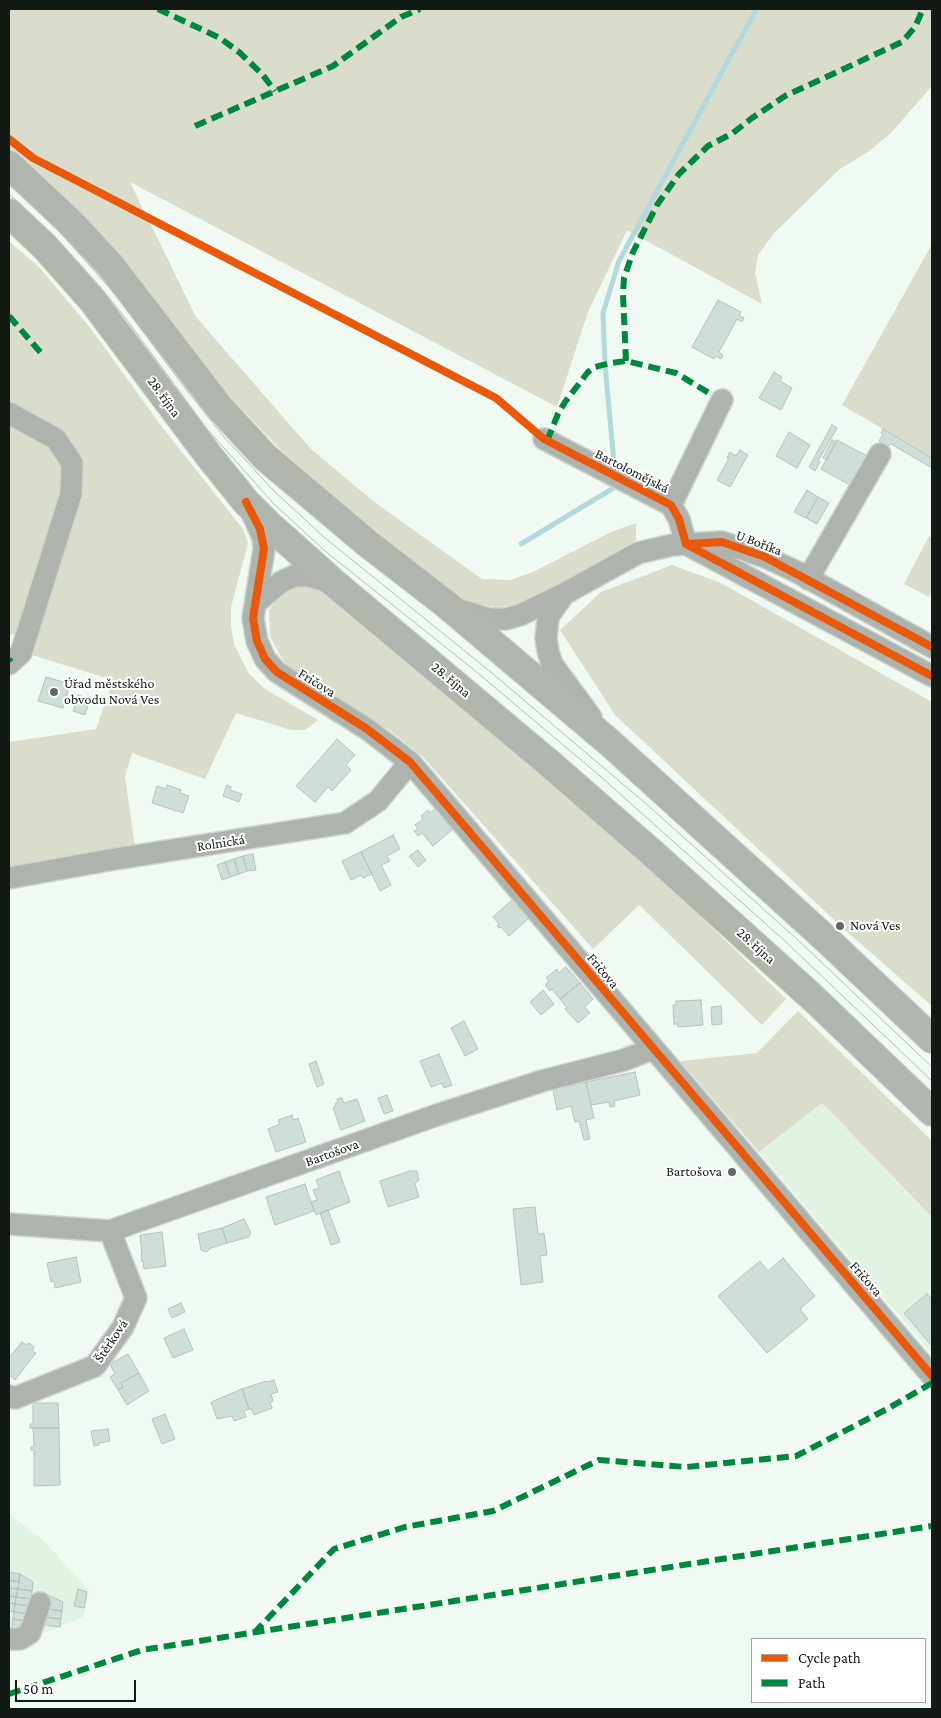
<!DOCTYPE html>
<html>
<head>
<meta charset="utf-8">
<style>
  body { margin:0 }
  #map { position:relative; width:941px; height:1718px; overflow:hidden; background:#f0faf2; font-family:"Crimson Pro",serif }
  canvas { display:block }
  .frame { position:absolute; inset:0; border:10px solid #131915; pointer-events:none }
  .legend { position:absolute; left:751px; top:1638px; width:175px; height:65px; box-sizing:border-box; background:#fff; border:1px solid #a1a3a1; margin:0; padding:6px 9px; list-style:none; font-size:15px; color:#131915 }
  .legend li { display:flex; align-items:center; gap:10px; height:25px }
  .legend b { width:25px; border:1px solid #a1a3a1 }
  .scale { position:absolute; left:15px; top:1680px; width:121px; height:22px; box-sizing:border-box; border:2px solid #131915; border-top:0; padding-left:6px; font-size:15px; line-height:18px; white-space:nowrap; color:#131915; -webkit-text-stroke:4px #fff; paint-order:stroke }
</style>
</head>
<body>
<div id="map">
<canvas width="941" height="1718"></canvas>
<div class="frame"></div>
<ul class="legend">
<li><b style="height:6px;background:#e8590c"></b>Cycle path</li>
<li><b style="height:6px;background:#00873e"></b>Path</li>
</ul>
<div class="scale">50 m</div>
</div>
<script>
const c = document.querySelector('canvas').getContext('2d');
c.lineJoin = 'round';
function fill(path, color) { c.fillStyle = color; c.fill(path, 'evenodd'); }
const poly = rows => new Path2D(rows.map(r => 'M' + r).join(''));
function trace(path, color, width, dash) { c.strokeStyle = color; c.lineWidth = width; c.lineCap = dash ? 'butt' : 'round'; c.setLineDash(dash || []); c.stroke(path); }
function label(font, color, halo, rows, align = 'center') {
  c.font = font + ' "Crimson Pro",serif'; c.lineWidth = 4; c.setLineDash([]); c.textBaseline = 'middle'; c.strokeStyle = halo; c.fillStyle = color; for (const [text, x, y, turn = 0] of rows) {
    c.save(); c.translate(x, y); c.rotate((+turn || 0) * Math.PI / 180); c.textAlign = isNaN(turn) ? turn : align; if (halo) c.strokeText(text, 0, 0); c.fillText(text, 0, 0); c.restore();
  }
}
const built = poly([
  [822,1103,932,1217,932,1354,759,1152],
  [9,1514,44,1541,89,1591,83,1617,9,1647]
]);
const green = poly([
  [9,9,932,9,932,86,891,133,868,152,840,169,775,232,758,255,755,273,762,304,627,230,588,312,557,407,130,182,196,317,311,449,373,501,482,579,510,580,533,572,611,532,636,523,636,540,523,605,495,607,464,601,303,473,233,400,135,276,47,182,9,150],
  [9,241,40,268,92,330,162,427,243,529,248,543,231,607,231,627,234,644,249,674,265,689,318,720,305,730,291,730,236,713,205,779,132,753,125,777,135,846,9,868,9,742,96,729,113,680,32,655,36,639,20,634,9,635],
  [932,244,932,458,842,405],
  [929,536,932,538,932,590,929,597,904,584],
  [672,565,721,583,932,702,932,1006,845,930,615,715,560,630,601,592],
  [304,584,321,589,641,859,786,999,762,1025,639,905,593,949,424,758,392,732,285,663,270,637,269,610,285,588],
  [798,1011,932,1141,932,1217,822,1103,759,1152,680,1061,757,1053]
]);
const stream = poly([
  [614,463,605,365,603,313,619,261,730,57,757,9],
  [521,544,617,486]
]);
const building = poly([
  [718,300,741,312,739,315,744,318,742,322,737,319,719,352,723,355,721,359,716,356,714,359,692,347,718,300],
  [774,372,782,377,780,381,792,388,781,410,759,398,774,372],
  [832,425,837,428,818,461,820,462,815,471,809,467,832,425],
  [883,429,932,458,932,468,891,444,887,446,879,441,883,434,881,433,883,429],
  [789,432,810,445,797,468,776,456,789,432],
  [832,440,836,442,827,460,823,458,832,440],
  [837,440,867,456,852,486,821,469,837,440],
  [740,450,748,455,730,487,717,480,729,458,727,458,730,452,736,456,740,450],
  [807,490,818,497,806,518,794,512,807,490],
  [818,497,829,503,817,524,806,518,818,497],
  [46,677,70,684,63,708,38,701,46,677],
  [78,695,90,699,85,715,73,711,78,695],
  [337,739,355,755,346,765,351,770,332,791,328,787,315,802,296,786,337,739],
  [167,785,181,790,180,793,189,796,183,813,152,803,157,786,166,789,167,785],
  [227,785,231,787,230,790,242,794,239,802,223,796,227,785],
  [435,809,452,830,433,846,422,833,418,836,414,831,418,828,415,825,423,819,421,816,428,810,430,813,435,809],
  [393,835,400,849,387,856,390,861,381,865,391,885,380,891,361,852,393,835],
  [418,850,426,860,418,867,409,856,418,850],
  [361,852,372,874,363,878,361,875,351,880,342,861,361,852],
  [253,854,256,870,247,871,243,856,253,854],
  [243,856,247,871,239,874,234,859,243,856],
  [234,859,239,874,230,877,225,862,234,859],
  [225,862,230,877,222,880,217,865,225,862],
  [512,900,528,919,509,936,501,927,499,928,497,926,499,924,493,917,512,900],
  [566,967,580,983,560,999,552,989,550,991,545,985,549,981,546,978,557,969,559,973,566,967],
  [580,983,593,999,585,1007,590,1013,578,1023,565,1009,567,1008,560,999,580,983],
  [543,990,554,1004,541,1015,530,1002,543,990],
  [701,1000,703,1025,678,1027,678,1024,674,1024,673,1005,676,1005,676,1001,701,1000],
  [721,1006,722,1024,712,1025,711,1007,721,1006],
  [464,1021,478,1049,465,1056,451,1028,464,1021],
  [439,1054,452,1085,444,1088,442,1083,431,1087,420,1061,439,1054],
  [316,1061,324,1084,317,1087,309,1064,316,1061],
  [635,1072,640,1095,614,1101,615,1106,610,1107,609,1102,591,1105,586,1082,635,1072],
  [586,1082,594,1118,586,1120,590,1139,584,1140,579,1121,575,1122,571,1106,557,1110,553,1090,586,1082],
  [387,1095,393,1111,384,1114,378,1098,387,1095],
  [342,1098,344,1103,357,1099,365,1121,341,1130,333,1108,336,1106,335,1103,338,1103,337,1099,342,1098],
  [292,1115,293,1120,298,1118,306,1142,276,1152,268,1129,280,1124,278,1120,292,1115],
  [339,1171,350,1202,316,1215,311,1202,317,1200,313,1190,319,1188,316,1180,339,1171],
  [410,1171,417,1171,419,1180,415,1184,419,1197,388,1207,380,1181,410,1171],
  [305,1184,314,1211,275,1225,266,1197,305,1184],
  [535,1207,538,1234,544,1233,547,1255,540,1256,543,1282,521,1285,513,1209,535,1207],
  [328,1210,340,1242,331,1245,320,1213,328,1210],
  [244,1219,251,1233,249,1237,227,1243,222,1228,244,1219],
  [222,1228,227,1243,211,1248,206,1252,201,1250,198,1234,222,1228],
  [162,1232,166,1266,144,1269,143,1261,142,1262,141,1254,142,1254,140,1235,162,1232],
  [76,1257,81,1282,55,1288,54,1281,51,1282,47,1263,76,1257],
  [783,1258,815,1296,800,1309,808,1319,767,1353,718,1296,760,1261,768,1271,783,1258],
  [927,1294,932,1300,932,1346,904,1313,927,1294],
  [181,1303,185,1312,172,1318,168,1309,181,1303],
  [184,1329,193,1350,173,1358,164,1338,184,1329],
  [22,1342,26,1345,29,1343,34,1347,32,1350,36,1353,15,1380,9,1375,9,1358,22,1342],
  [128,1354,139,1373,121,1383,123,1387,118,1390,110,1377,115,1374,110,1364,128,1354],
  [139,1373,149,1391,127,1405,118,1390,123,1387,121,1383,139,1373],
  [274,1380,278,1392,271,1394,273,1401,270,1402,272,1408,254,1415,251,1409,249,1409,242,1389,266,1381,267,1382,274,1380],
  [242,1389,249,1409,244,1411,246,1417,234,1421,232,1416,217,1419,211,1402,242,1389],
  [33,1403,58,1403,59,1428,30,1428,30,1424,33,1424,33,1403],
  [165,1414,175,1439,162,1444,152,1419,165,1414],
  [33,1428,59,1428,60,1485,34,1486,34,1450,31,1450,31,1447,34,1446,33,1428],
  [108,1429,110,1441,99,1443,99,1445,94,1446,91,1431,108,1429],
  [9,1572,20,1574,19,1582,9,1580,9,1572],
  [20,1574,33,1582,32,1591,18,1589,20,1574],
  [9,1580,19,1582,18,1589,9,1588,9,1580],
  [9,1588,18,1589,16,1597,9,1596,9,1588],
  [18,1589,32,1591,31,1599,16,1597,18,1589],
  [78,1589,87,1592,84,1608,74,1606,78,1589],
  [48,1595,63,1602,62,1611,46,1609,48,1595],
  [9,1596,16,1597,15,1604,9,1603,9,1596],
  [16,1597,31,1599,30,1606,15,1604,16,1597],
  [9,1603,15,1604,14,1612,9,1611,9,1603],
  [15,1604,30,1606,29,1614,14,1612,15,1604],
  [46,1609,62,1611,61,1619,45,1617,46,1609],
  [14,1612,29,1614,27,1621,13,1619,14,1612],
  [45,1617,61,1619,60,1627,44,1625,45,1617],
  [13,1619,27,1621,11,1634,13,1619]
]);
const minor = poly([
  [9,413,56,439,72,463,71,494,21,653,9,664],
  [544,439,671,505,679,519,686,544],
  [671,505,722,400],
  [252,513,263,538,264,549,253,618,257,641,265,659,277,672,367,729,410,762,932,1376],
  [686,544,932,676],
  [808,579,880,454],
  [564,594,550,614,548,619,546,638,548,651,552,664,591,717],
  [257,602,281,582,294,576,308,576,334,583],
  [454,608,489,619,506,619,520,615,564,594,638,553,672,545,722,542,765,557,797,572,932,647],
  [9,878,109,860,345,823,378,801,410,762],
  [9,1224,110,1231,437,1115,542,1081,624,1060,652,1049],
  [9,1396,15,1398,95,1366,123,1327,136,1298,110,1231],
  [9,1639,20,1639,30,1633,40,1603]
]);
const major = poly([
  [9,165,72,224,111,266,220,408,265,457,367,543,447,605,610,743,827,940,932,1039],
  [9,213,45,247,92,300,209,456,246,502,268,524,334,583,549,763,650,851,812,997,932,1112]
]);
const tram = poly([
  [9,184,42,214],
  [9,194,55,237,97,283,124,316,207,429,274,504,325,551,473,669,600,776,786,942,932,1081],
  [58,230,115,294,188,392,224,437,274,491,325,538,492,673,651,808,799,941,932,1067]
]);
const quiet = poly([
  [158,9,220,38,239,52,262,74,275,91],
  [195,126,333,66,401,17,420,9],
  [9,316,41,353],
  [626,361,623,294,624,278,633,252,657,205,679,174,708,146,733,133,752,118,785,96,902,42,915,27,923,9],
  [547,441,558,414,565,402,588,372,595,367,611,363,626,361,676,373,709,393],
  [9,659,11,662],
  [254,1633,334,1549,405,1527,493,1511,599,1460,686,1467,796,1456,889,1408,932,1383],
  [9,1694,142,1650,932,1526]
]);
const cycleway = poly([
  [9,139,33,158,496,398,544,439,671,505,679,519,686,544],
  [246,502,260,529,264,549,253,618,257,641,265,659,277,672,367,729,410,762,932,1376],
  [686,544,932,676],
  [686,544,722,542,765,557,932,647]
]);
const markers = [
  [54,692,5,"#606862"],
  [840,926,5,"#606862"],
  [732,1172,5,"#606862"]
];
const streetNames = [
  ["28. října",164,397,54],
  ["Bartolomějská",632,471,27],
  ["U Boříka",759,543,21],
  ["28. října",451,680,40],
  ["Fričova",317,683,32],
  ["Rolnická",221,843,-9],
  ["28. října",756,946,42],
  ["Fričova",603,971,50],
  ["Bartošova",332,1153,-20],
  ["Fričova",866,1279,49],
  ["Štěrková",111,1341,-56]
];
const poiNames = [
  ["Úřad městského",64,684],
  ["obvodu Nová Ves",64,700],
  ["Nová Ves",850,926],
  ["Bartošova",722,1172,"right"]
];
fill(built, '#e0f3e5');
fill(green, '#dbddcc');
trace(stream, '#b2dadd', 5);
fill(building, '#d0ded9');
trace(building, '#b8c1bc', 1);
trace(minor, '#cdd5cf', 24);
trace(major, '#cdd5cf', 30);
trace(minor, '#afb3ad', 21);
trace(major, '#b0b6ae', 28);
trace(tram, '#b6beb6', 1);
trace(quiet, '#00873e', 6, [12, 6]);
trace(cycleway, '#e8590c', 8);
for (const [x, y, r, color] of markers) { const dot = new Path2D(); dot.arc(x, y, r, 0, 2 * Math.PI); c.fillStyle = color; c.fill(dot); trace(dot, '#fff', 2); }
label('14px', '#131915', '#fff', streetNames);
label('14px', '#131915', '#fff', poiNames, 'left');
</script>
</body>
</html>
